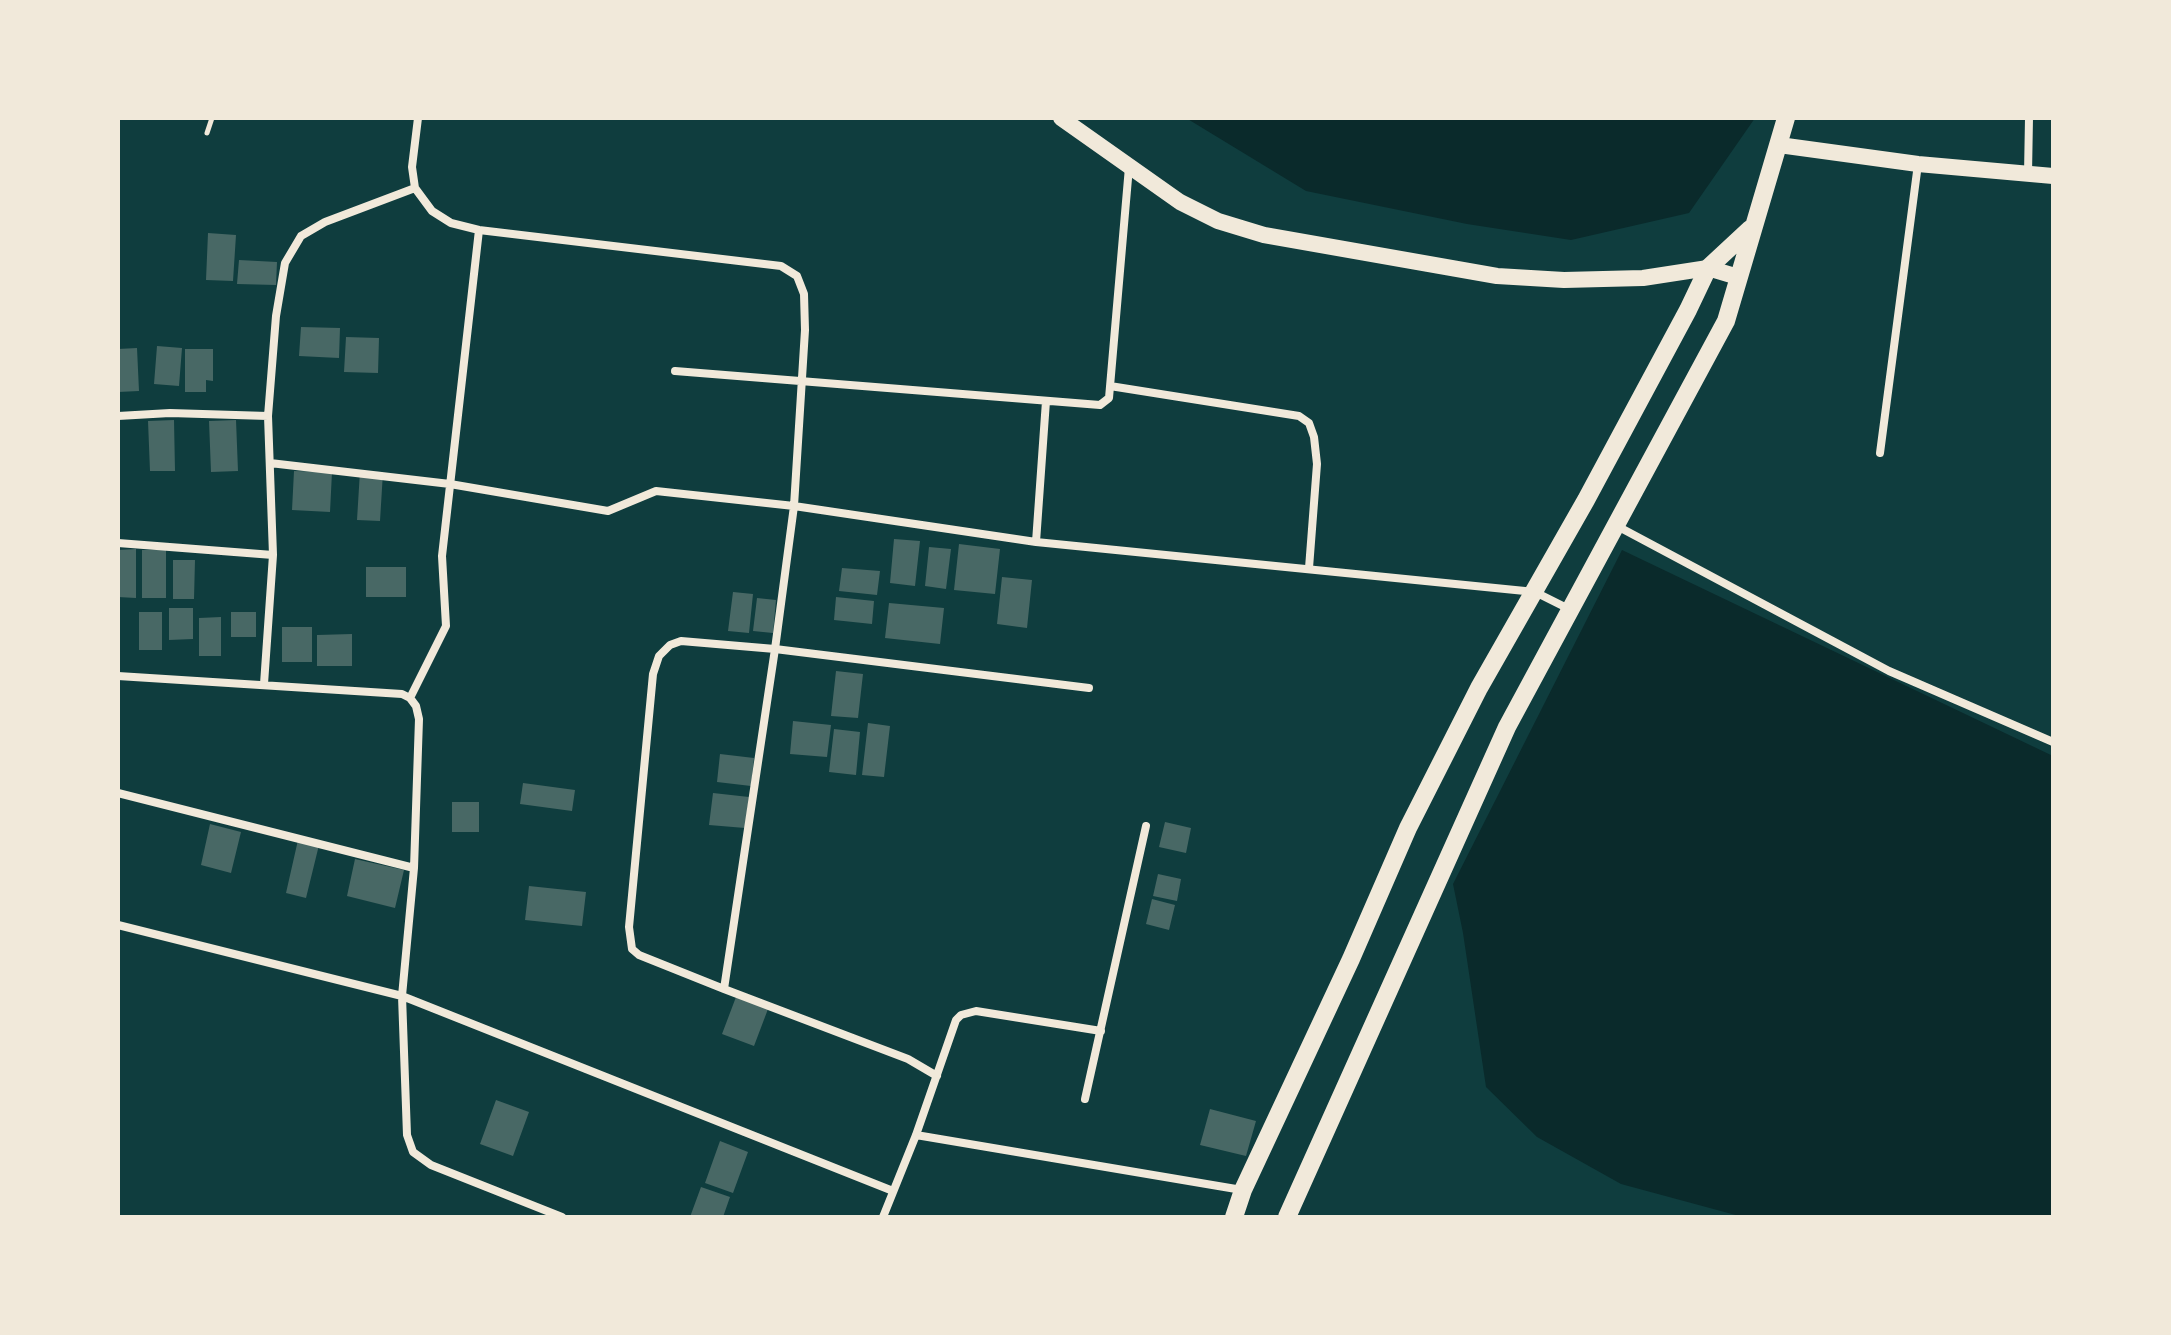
<!DOCTYPE html>
<html>
<head>
<meta charset="utf-8">
<style>
  body { margin:0 }
  #map { position:relative; width:2171px; height:1335px; overflow:hidden; background:#0f3d3e; font-family:Poppins,sans-serif }
  canvas { display:block }
  .frame { position:absolute; inset:0; border:120px solid #f1e9da; pointer-events:none }
</style>
</head>
<body>
<div id="map">
<canvas width="2171" height="1335"></canvas>
<div class="frame"></div>
</div>
<script>
const c = document.querySelector('canvas').getContext('2d');
c.lineJoin = 'round';
function fill(path, color) { c.fillStyle = color; c.fill(path, 'evenodd'); }
const poly = rows => new Path2D(rows.map(r => 'M' + r).join(''));
function trace(path, color, width, dash) { c.strokeStyle = color; c.lineWidth = width; c.lineCap = dash ? 'butt' : 'round'; c.setLineDash(dash || []); c.stroke(path); }
const water = poly([
  [1186,118,1755,118,1689,213,1571,240,1467,224,1306,191],
  [1622,550,2053,756,2053,1217,1743,1217,1621,1184,1537,1137,1486,1087,1463,933,1453,884]
]);
const building = poly([
  [208,233,236,235,233,281,206,280],
  [239,260,277,262,276,285,237,284],
  [301,327,340,328,339,358,299,356],
  [346,337,379,338,378,373,344,372],
  [157,346,182,348,179,386,154,384],
  [137,348,139,391,118,392,118,349],
  [185,349,213,349,213,381,206,380,206,392,185,392],
  [174,420,175,471,150,471,148,421],
  [236,420,238,471,211,472,209,421],
  [294,471,332,472,330,512,292,510],
  [360,471,383,472,380,521,357,520],
  [894,539,920,541,915,586,890,583],
  [959,544,1000,549,995,594,954,590],
  [929,547,951,549,946,589,925,586],
  [136,549,136,598,118,597,118,550],
  [142,550,166,550,166,598,142,598],
  [173,560,195,560,194,599,173,599],
  [366,567,406,567,406,597,366,597],
  [842,568,880,571,877,595,839,591],
  [1002,577,1032,580,1027,628,997,624],
  [733,592,753,594,749,633,728,631],
  [836,597,874,601,872,624,834,620],
  [757,598,776,600,773,633,753,631],
  [889,603,944,608,940,644,885,638],
  [169,608,193,608,193,639,169,640],
  [139,612,162,612,162,650,139,650],
  [231,612,256,612,256,637,231,637],
  [221,617,221,656,199,656,199,618],
  [282,627,312,627,312,662,282,662],
  [352,634,352,666,317,666,317,635],
  [836,671,863,674,858,718,831,716],
  [793,721,831,725,827,757,790,754],
  [868,723,890,726,884,777,862,775],
  [834,729,860,732,856,775,829,772],
  [720,754,754,758,751,786,717,782],
  [523,783,575,790,572,811,520,804],
  [713,793,749,797,745,828,709,825],
  [452,802,479,802,479,832,452,832],
  [1165,822,1191,828,1186,853,1159,847],
  [210,824,241,832,231,873,201,865],
  [298,840,319,845,306,898,286,893],
  [355,859,404,870,395,908,347,896],
  [1158,874,1181,879,1177,901,1153,896],
  [529,886,586,892,582,926,525,920],
  [1152,899,1175,905,1169,930,1146,924],
  [736,997,768,1009,754,1046,722,1034],
  [496,1100,529,1112,513,1156,480,1144],
  [1210,1109,1256,1121,1246,1156,1200,1145],
  [720,1141,748,1152,733,1193,705,1183],
  [701,1187,730,1197,723,1217,690,1217]
]);
const service = poly([
  [207,133,212,118]
]);
const minor = poly([
  [418,118,412,167,415,188,432,211,451,223,479,230,781,266,797,276,804,294,805,330,794,506,775,649,724,989],
  [2028,174,2029,118],
  [675,371,1100,405,1109,398,1129,167],
  [1110,386,1299,416,1309,423,1314,437,1317,464,1309,568],
  [118,416,170,413,268,416],
  [1880,453,1918,164],
  [270,463,450,484,608,511,656,491,794,506,1036,542,1535,592,1569,609],
  [1617,526,1889,671,2053,742],
  [1036,542,1046,401],
  [118,543,273,555],
  [118,676,402,694,410,698,416,706,419,719,414,868,402,996,407,1135,413,1152,431,1165,562,1217],
  [264,684,273,555,268,416,276,316,285,263,301,236,325,222,415,188],
  [410,698,446,626,442,556,479,230],
  [118,793,414,868],
  [118,925,402,996,893,1191],
  [937,1076,908,1059,724,989,639,955,632,949,629,927,653,674,659,656,670,645,681,641,775,649,1089,688],
  [1085,1099,1146,826],
  [916,1135,1242,1190],
  [883,1217,916,1135,956,1020,961,1015,976,1011,1101,1031]
]);
const secondary = poly([
  [1061,118,1180,202,1218,221,1264,235,1497,276,1564,280,1643,278,1708,268,1738,277],
  [1779,145,1918,164,2053,176]
]);
const primary = poly([
  [1234,1217,1243,1190,1351,959,1408,828,1479,688,1586,500,1688,310,1708,268,1750,229],
  [1287,1217,1507,727,1726,321,1786,118]
]);
fill(water, '#0a2a2b');
fill(building, '#486865');
trace(service, '#f1e9da', 5);
trace(minor, '#f1e9da', 8);
trace(secondary, '#f1e9da', 16);
trace(primary, '#f1e9da', 18);
</script>
</body>
</html>
